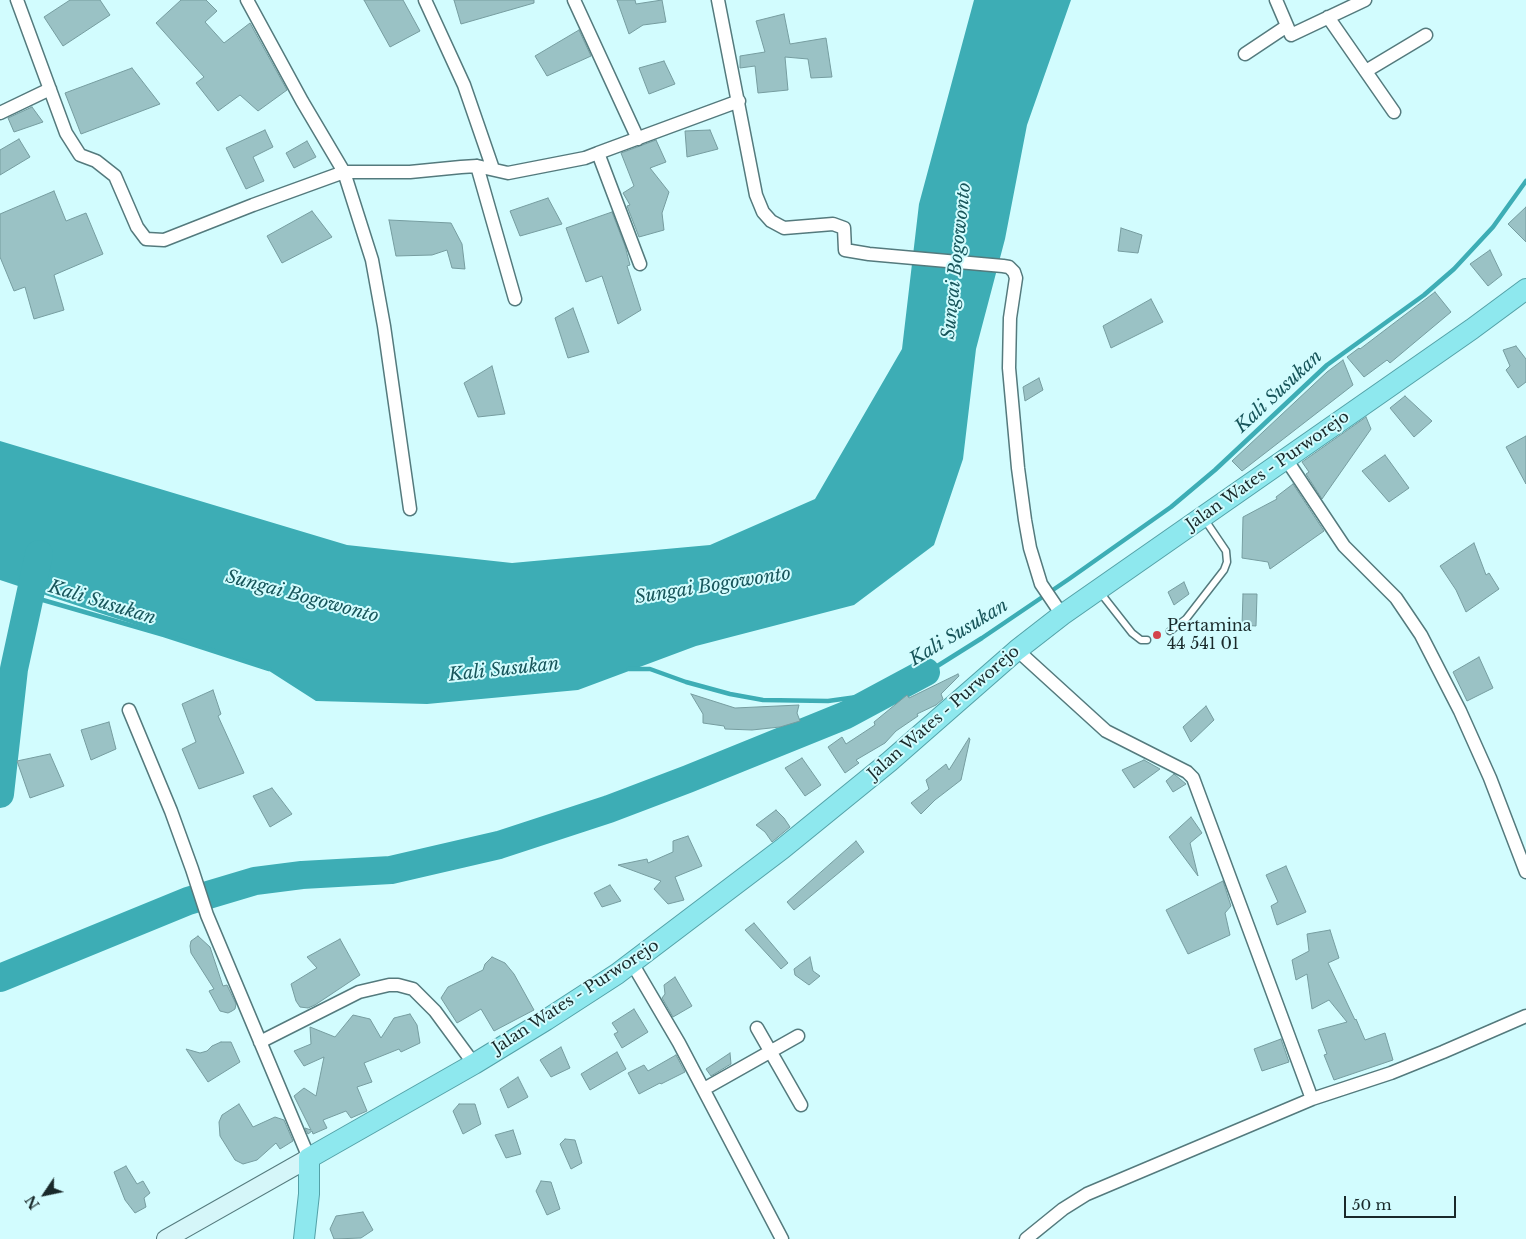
<!DOCTYPE html>
<html>
<head>
<meta charset="utf-8">
<style>
  body { margin:0 }
  #map { position:relative; width:1526px; height:1239px; overflow:hidden; background:#d2fcfe; font-family:"Libre Baskerville",serif }
  canvas { display:block }
  .north { position:absolute; left:20px; top:1169px; width:50px; height:50px; -webkit-text-stroke:4px #d2fcfe; paint-order:stroke; rotate:236deg; font-size:14px; font-weight:700; line-height:20px; text-align:center; color:#19292a }
  .north::after { content:''; display:block; margin:auto; width:18px; height:22px; background:#19292a; clip-path:polygon(50% 0,100% 100%,50% 72%,0 100%) }
  .scale { position:absolute; left:1344px; top:1196px; width:112px; height:22px; box-sizing:border-box; border:2px solid #19292a; border-top:0; padding-left:6px; font-size:15px; line-height:18px; white-space:nowrap; color:#19292a; -webkit-text-stroke:4px #d2fcfe; paint-order:stroke }
</style>
</head>
<body>
<div id="map">
<canvas width="1526" height="1239"></canvas>
<div class="north">N</div>
<div class="scale">50 m</div>
</div>
<script>
const c = document.querySelector('canvas').getContext('2d');
c.lineJoin = 'round';
function fill(path, color) { c.fillStyle = color; c.fill(path, 'evenodd'); }
const poly = rows => new Path2D(rows.map(r => 'M' + r).join(''));
function trace(path, color, width, dash) { c.strokeStyle = color; c.lineWidth = width; c.lineCap = dash ? 'butt' : 'round'; c.setLineDash(dash || []); c.stroke(path); }
function label(font, color, halo, rows, align = 'center') {
  c.font = font + ' "Libre Baskerville",serif'; c.lineWidth = 4; c.setLineDash([]); c.textBaseline = 'middle'; c.strokeStyle = halo; c.fillStyle = color; for (const [text, x, y, turn = 0] of rows) {
    c.save(); c.translate(x, y); c.rotate((+turn || 0) * Math.PI / 180); c.textAlign = isNaN(turn) ? turn : align; if (halo) c.strokeText(text, 0, 0); c.fillText(text, 0, 0); c.restore();
  }
}
const water = poly([
  [974,0,1071,0,1027,125,1005,239,976,349,963,459,934,545,854,605,696,646,578,690,427,704,316,701,263,667,0,580,0,441,347,545,512,563,710,545,815,499,902,349,919,204]
]);
const stream = poly([
  [29,596,164,635,269,669],
  [629,669,650,669,686,682,730,694,763,700,828,701,864,696,931,670,982,638,1069,579,1171,507,1215,470,1327,365,1424,295,1454,269,1493,227,1526,181]
]);
const river = poly([
  [0,794,14,669,39,554],
  [0,978,188,901,255,881,302,875,391,870,499,845,609,809,688,779,846,715,926,672]
]);
const building = poly([
  [70,0,100,0,110,15,63,46,44,17,70,0],
  [181,0,206,0,217,11,205,22,224,43,250,23,287,90,258,111,240,95,218,111,196,83,204,77,156,23,181,0],
  [364,0,403,0,420,31,390,47,364,0],
  [454,0,534,0,534,3,461,24,454,0],
  [617,0,635,0,636,4,662,0,666,22,643,25,629,34,617,0],
  [784,14,790,44,826,38,832,77,811,78,808,59,785,57,788,90,758,93,755,66,740,68,740,56,765,52,756,21,784,14],
  [579,30,591,56,547,76,535,56,579,30],
  [664,61,675,84,649,94,639,68,664,61],
  [132,68,160,104,81,134,65,93,132,68],
  [32,107,43,122,14,132,8,118,32,107],
  [265,130,273,147,253,157,264,181,246,189,226,148,265,130],
  [710,130,718,149,687,157,685,131,710,130],
  [19,139,30,157,0,175,0,150,19,139],
  [656,140,666,162,650,168,669,192,662,213,664,230,639,237,627,206,630,205,623,193,634,186,621,153,656,140],
  [307,141,316,157,294,168,286,153,307,141],
  [54,191,66,221,86,213,103,254,54,275,64,310,34,319,25,287,14,291,0,257,0,214,54,191],
  [548,198,562,224,520,236,510,211,548,198],
  [1526,207,1526,242,1508,224,1526,207],
  [312,211,332,237,282,263,267,236,312,211],
  [612,212,625,246,630,265,627,266,641,310,618,324,602,276,586,282,566,228,612,212],
  [389,220,451,223,462,244,465,269,452,268,447,250,432,255,396,256,389,220],
  [1121,228,1142,235,1138,253,1118,251,1121,228],
  [1490,250,1502,275,1488,286,1470,264,1490,250],
  [1435,292,1451,312,1390,363,1387,360,1364,377,1347,357,1359,348,1360,349,1435,292],
  [1151,299,1163,322,1111,348,1103,326,1151,299],
  [573,308,589,352,568,358,555,318,573,308],
  [1516,346,1526,359,1526,382,1518,388,1506,370,1510,366,1503,350,1516,346],
  [1343,360,1353,385,1242,471,1232,461,1327,372,1343,360],
  [492,366,505,414,478,417,464,383,492,366],
  [1039,378,1043,390,1025,401,1023,387,1039,378],
  [1405,396,1432,421,1414,437,1390,408,1405,396],
  [1366,417,1371,429,1322,499,1306,474,1309,472,1302,462,1366,417],
  [1526,436,1526,484,1506,447,1526,436],
  [1385,455,1409,488,1389,502,1362,471,1385,455],
  [1293,484,1324,531,1270,569,1268,562,1242,558,1243,517,1277,499,1276,497,1293,484],
  [1474,543,1486,575,1489,573,1499,589,1466,612,1456,590,1440,566,1474,543],
  [1184,582,1189,594,1174,605,1168,592,1184,582],
  [1243,594,1257,594,1256,626,1242,625,1243,594],
  [1479,657,1493,688,1467,701,1453,672,1479,657],
  [958,674,959,676,941,694,943,699,936,705,917,714,918,716,896,731,885,743,856,760,859,763,845,773,828,747,842,737,846,744,875,725,874,722,907,695,909,698,958,674],
  [213,690,221,714,218,716,244,773,199,789,182,749,196,742,182,704,213,690],
  [691,694,735,708,799,705,797,713,800,721,780,727,752,730,725,729,724,726,703,723,703,714,691,694],
  [1206,706,1214,720,1191,742,1183,727,1206,706],
  [109,722,116,749,91,760,81,730,109,722],
  [969,738,970,739,961,780,935,800,921,814,911,803,929,789,926,780,946,764,949,770,969,738],
  [50,754,64,786,30,798,17,761,50,754],
  [802,758,821,785,805,796,785,768,802,758],
  [1144,760,1160,769,1134,788,1122,770,1144,760],
  [1174,774,1186,784,1173,792,1166,781,1174,774],
  [272,788,292,814,270,827,253,796,272,788],
  [776,810,784,818,790,827,772,842,765,832,756,825,776,810],
  [1191,817,1202,833,1190,843,1198,876,1169,837,1191,817],
  [688,836,702,866,675,877,684,900,668,904,654,889,661,881,618,865,647,859,648,863,673,852,673,841,688,836],
  [856,841,864,852,794,910,787,902,856,841],
  [1286,866,1306,912,1277,925,1271,906,1278,902,1266,875,1286,866],
  [1223,881,1231,906,1225,913,1230,935,1188,954,1166,910,1223,881],
  [610,885,621,901,602,907,594,893,610,885],
  [754,923,788,963,781,969,745,930,754,923],
  [1330,930,1339,958,1328,963,1355,1020,1356,1019,1365,1040,1385,1033,1393,1060,1334,1080,1324,1055,1327,1054,1318,1030,1347,1022,1329,1000,1312,1009,1307,974,1296,980,1292,960,1309,951,1307,934,1330,930],
  [198,936,210,947,223,986,227,985,236,1004,235,1009,232,1011,228,1013,220,1011,209,991,214,989,191,953,190,946,191,941,198,936],
  [340,939,360,975,315,1005,308,1008,300,1007,296,1001,291,984,317,968,307,957,340,939],
  [492,957,505,963,514,974,534,1010,494,1031,481,1009,457,1023,441,998,448,987,483,970,485,964,492,957],
  [810,957,813,971,820,976,809,985,795,975,794,969,810,957],
  [675,977,692,1006,673,1017,662,998,665,994,664,985,675,977],
  [634,1009,648,1032,622,1048,614,1034,618,1032,612,1023,634,1009],
  [410,1014,417,1025,420,1043,401,1052,399,1049,364,1063,372,1082,357,1087,367,1111,351,1118,346,1111,323,1120,327,1128,313,1134,312,1131,308,1134,305,1128,311,1130,294,1096,304,1088,316,1096,324,1057,304,1066,294,1051,311,1044,310,1027,335,1037,353,1015,370,1019,381,1038,394,1018,410,1014],
  [1281,1039,1289,1062,1262,1071,1254,1049,1281,1039],
  [221,1042,231,1042,240,1062,208,1082,186,1049,200,1053,207,1051,212,1046,221,1042],
  [561,1047,570,1068,551,1077,540,1060,561,1047],
  [617,1052,626,1069,590,1090,581,1074,617,1052],
  [730,1053,731,1064,711,1076,706,1069,730,1053],
  [676,1055,685,1072,661,1084,660,1083,639,1094,628,1073,644,1065,648,1071,676,1055],
  [518,1077,528,1097,508,1108,500,1089,518,1077],
  [239,1104,253,1127,275,1117,284,1120,293,1141,280,1149,276,1143,257,1160,243,1164,235,1160,220,1136,219,1122,222,1115,239,1104],
  [459,1104,475,1104,481,1124,463,1134,453,1111,459,1104],
  [513,1130,521,1154,506,1158,495,1135,513,1130],
  [565,1139,575,1140,582,1163,571,1169,560,1144,565,1139],
  [126,1166,137,1184,143,1181,150,1193,144,1198,146,1207,135,1213,125,1200,114,1172,126,1166],
  [541,1181,551,1182,560,1209,547,1215,536,1191,541,1181],
  [363,1212,373,1230,361,1238,334,1239,330,1229,336,1216,363,1212]
]);
const service = poly([
  [1099,591,1132,633,1141,640,1147,640],
  [1170,631,1186,619,1224,570,1227,562,1226,551,1205,520]
]);
const minor = poly([
  [17,0,66,133,80,155,96,161,115,176,137,227,146,239,164,240,253,205,344,172,410,172,461,167,477,166,508,173,585,158,598,153,640,264],
  [247,0,302,101,344,172,372,260,384,326,410,509],
  [425,0,464,85,493,169],
  [574,0,638,139],
  [718,0,756,195,763,212,771,221,784,228,833,224,844,228,845,250,869,254,1003,266,1009,267,1014,272,1016,278,1010,318,1009,368,1018,468,1025,520,1030,548,1041,584,1062,615],
  [1276,0,1291,35,1365,0],
  [1328,17,1394,112],
  [1245,54,1287,26],
  [1366,71,1426,35],
  [0,113,50,89],
  [598,153,739,101],
  [477,166,515,299],
  [1286,459,1344,546,1396,598,1421,635,1460,711,1490,778,1526,872],
  [1017,650,1106,731,1187,772,1193,778,1312,1099,1391,1073,1443,1052,1526,1016],
  [129,710,171,811,192,869,207,915,309,1158],
  [632,963,679,1043,782,1239],
  [757,1028,801,1105],
  [260,1042,359,992,389,985,398,985,413,989,435,1011,474,1064],
  [704,1089,798,1036],
  [1026,1239,1063,1209,1087,1194,1312,1099]
]);
const secondary = poly([
  [166,1239,309,1158]
]);
const trunk = poly([
  [304,1239,309,1194,309,1158,474,1064,546,1020,617,974,782,849,889,762,1017,650,1062,615,1472,329,1526,289]
]);
const markers = [
  [1157,635,5,"#d4444c"]
];
const streetNames = [
  ["Jalan Wates - Purworejo",1268,471,-35],
  ["Jalan Wates - Purworejo",944,713,-41],
  ["Jalan Wates - Purworejo",576,997,-33]
];
const poiNames = [
  ["Pertamina",1167,626],
  ["44 541 01",1167,644]
];
const waterNames = [
  ["Sungai Bogowonto",957,261,-84],
  ["Kali Susukan",1279,392,-43],
  ["Sungai Bogowonto",713,586,-9],
  ["Sungai Bogowonto",302,597,15],
  ["Kali Susukan",102,603,17],
  ["Kali Susukan",959,633,-31],
  ["Kali Susukan",504,670,-6]
];
fill(water, '#3dadb5');
trace(stream, '#3dadb5', 4.5);
trace(river, '#3dadb5', 28);
fill(building, '#9ac2c5');
trace(building, '#769da0', 1);
trace(service, '#547a7d', 9);
trace(minor, '#547a7d', 15);
trace(secondary, '#547a7d', 20);
trace(trunk, '#53a1a7', 22);
trace(service, '#fff', 6);
trace(minor, '#fff', 12);
trace(secondary, '#d5f6f9', 18);
trace(trunk, '#8ee8ee', 20);
for (const [x, y, r, color] of markers) { const dot = new Path2D(); dot.arc(x, y, r, 0, 2 * Math.PI); c.fillStyle = color; c.fill(dot); trace(dot, '#d2fcfe', 2); }
label('16px', '#19292a', '#d2fcfe', streetNames);
label('16px', '#19292a', '#d2fcfe', poiNames, 'left');
label('italic 18px', '#18565b', '#d2fcfe', waterNames);
</script>
</body>
</html>
